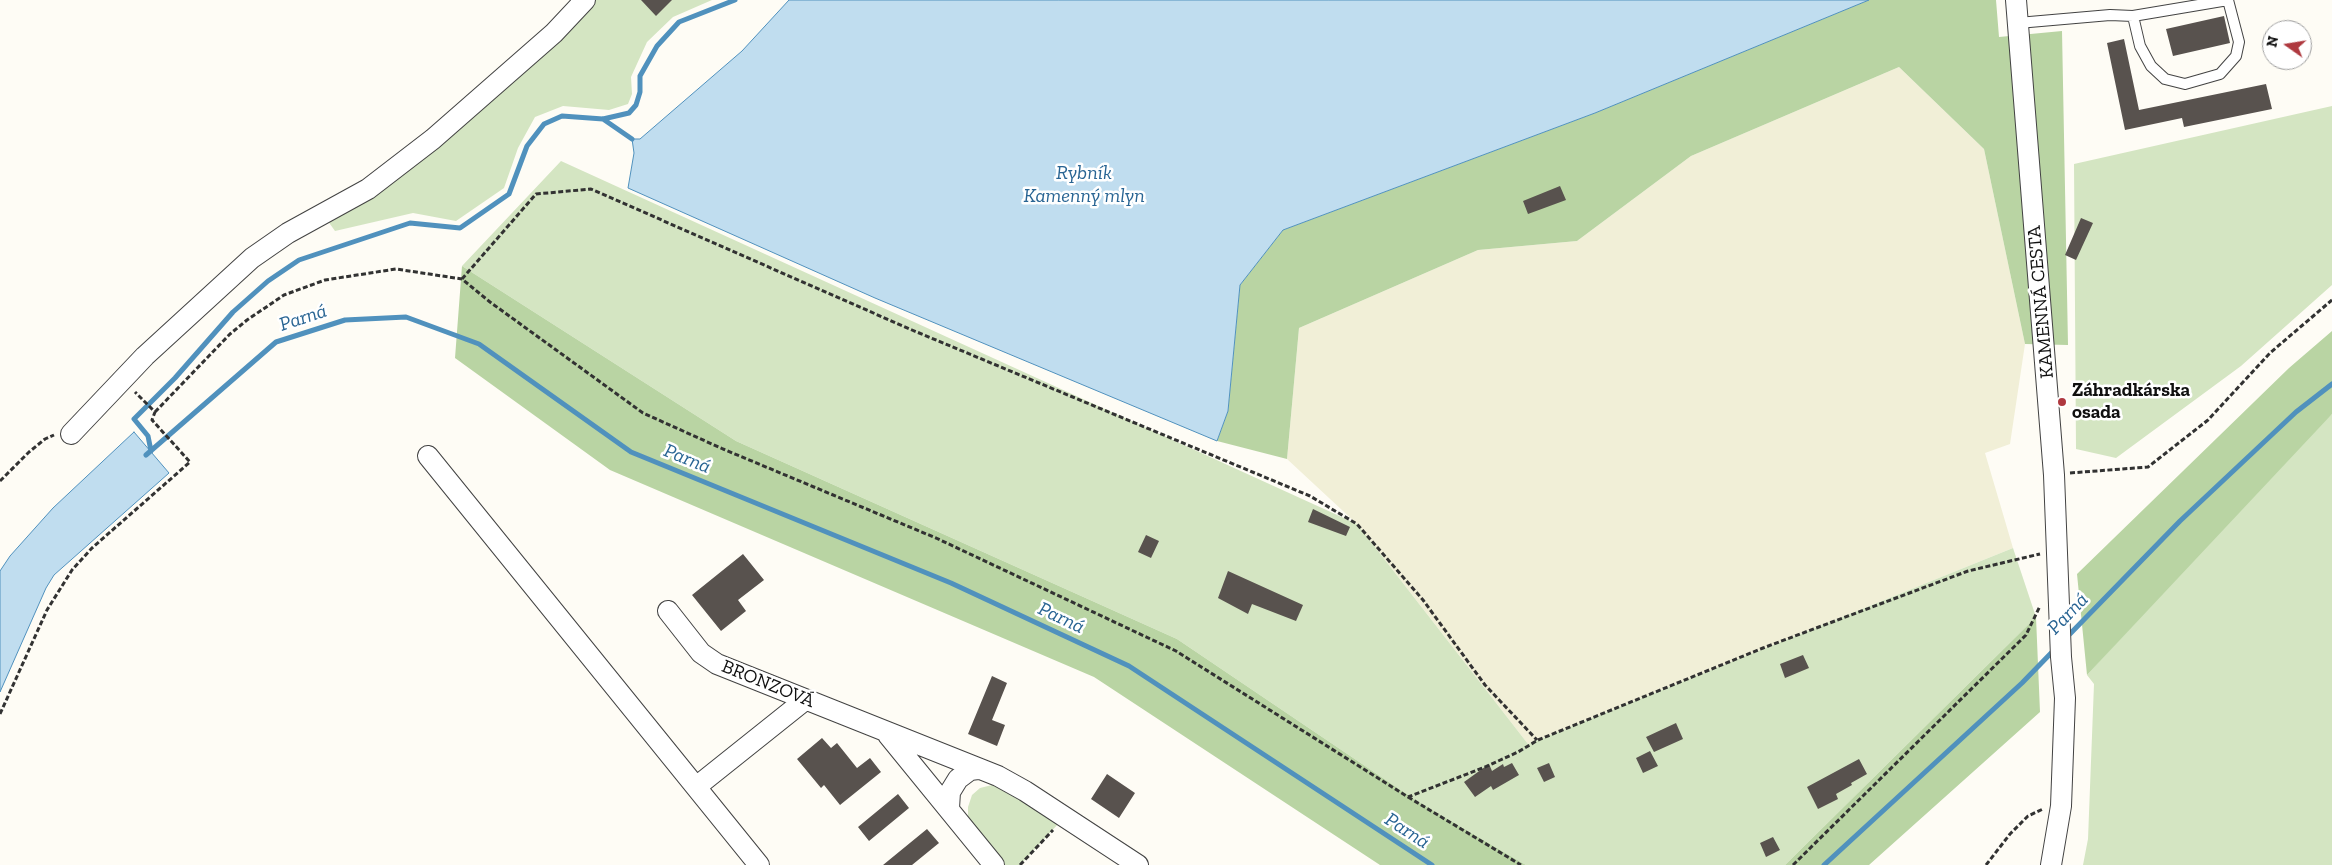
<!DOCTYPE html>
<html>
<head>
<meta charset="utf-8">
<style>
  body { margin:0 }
  #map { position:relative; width:2332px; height:865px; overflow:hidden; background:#fefcf5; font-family:"Zilla Slab",serif }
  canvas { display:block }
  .north { position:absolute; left:2262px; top:20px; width:50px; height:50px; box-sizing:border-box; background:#fff; border:1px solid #9f9f9f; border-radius:50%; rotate:283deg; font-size:14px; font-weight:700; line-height:20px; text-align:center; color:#101010 }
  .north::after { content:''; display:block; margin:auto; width:18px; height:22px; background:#af393f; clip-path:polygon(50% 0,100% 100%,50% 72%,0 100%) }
</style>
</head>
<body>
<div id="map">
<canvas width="2332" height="865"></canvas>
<div class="north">N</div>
</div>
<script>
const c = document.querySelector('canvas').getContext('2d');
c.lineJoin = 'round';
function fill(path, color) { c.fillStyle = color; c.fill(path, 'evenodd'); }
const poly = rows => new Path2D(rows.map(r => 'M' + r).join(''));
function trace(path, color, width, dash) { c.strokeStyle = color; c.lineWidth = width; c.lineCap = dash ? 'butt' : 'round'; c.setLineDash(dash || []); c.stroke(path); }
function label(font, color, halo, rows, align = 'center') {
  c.font = font + ' "Zilla Slab",serif'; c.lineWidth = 5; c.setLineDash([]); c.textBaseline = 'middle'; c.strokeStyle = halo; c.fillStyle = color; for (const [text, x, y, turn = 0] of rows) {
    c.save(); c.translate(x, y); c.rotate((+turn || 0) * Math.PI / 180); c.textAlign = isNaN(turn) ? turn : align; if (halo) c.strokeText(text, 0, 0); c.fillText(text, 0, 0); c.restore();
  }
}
const farmland = poly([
  [1899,67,1984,149,2025,344,2010,444,1985,453,2013,548,1528,744,1357,524,1287,459,1299,328,1478,250,1577,241,1691,156]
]);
const green = poly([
  [594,0,712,0,673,17,647,42,631,77,632,94,628,104,609,110,563,106,535,117,518,148,504,188,456,221,413,213,335,231,325,217],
  [2332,106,2332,285,2241,366,2116,458,2076,449,2074,164],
  [561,161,1357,524,1528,744,2013,548,2036,617,1785,865,1526,865,1417,801,1177,639,736,441,462,266],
  [2332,414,2332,865,2083,865,2088,839,2094,684,2087,675,2304,437],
  [992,785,1006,789,1059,823,1020,865,1004,865,968,819,968,807,972,795,980,788]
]);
const forest = poly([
  [1869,0,1996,0,1999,37,2062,31,2068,345,2025,344,1984,149,1899,67,1691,156,1577,241,1478,250,1299,328,1287,459,1217,441,1228,411,1240,285,1283,230,1595,113],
  [462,266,736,441,1177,639,1417,801,1526,865,1380,865,1094,677,610,470,455,358],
  [2332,331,2332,414,2087,675,2077,574,2289,368],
  [2036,617,2040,712,1869,865,1785,865]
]);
const water = poly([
  [789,0,1869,0,1595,113,1283,230,1240,285,1228,411,1217,441,875,298,628,188,634,153,632,139,640,139,742,51,789,0],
  [134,432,169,473,54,575,46,588,0,692,0,571,10,556,53,508,134,432]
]);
const stream = poly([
  [603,119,632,139],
  [151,451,148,436,134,419,175,378,233,312,268,281,299,260,410,223,460,228,509,194,527,146,544,124,562,116,603,119,629,113,636,105,640,92,640,76,657,46,679,22,735,0],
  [146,455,276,342,345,320,406,317,479,344,631,452,951,583,1129,666,1432,865],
  [2067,637,2180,521,2296,412,2332,384],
  [1824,865,2022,683,2056,648]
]);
const building = poly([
  [641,0,672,0,656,16],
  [2224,16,2230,43,2173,56,2166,29],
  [2124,39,2139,110,2266,84,2272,109,2184,127,2182,118,2125,130,2107,43],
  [1560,186,1566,200,1528,214,1523,201],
  [2081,218,2093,223,2076,260,2065,255],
  [1313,509,1350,527,1346,536,1308,522],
  [1146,535,1159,541,1151,558,1138,552],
  [743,554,764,580,738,600,746,611,721,631,692,595],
  [1228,571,1303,605,1296,621,1252,604,1248,614,1218,598],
  [1803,655,1809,668,1785,678,1780,664],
  [992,676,1007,683,992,720,1005,725,997,746,968,734],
  [1676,723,1683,739,1654,752,1646,737],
  [822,738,831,748,837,743,857,768,870,758,881,772,840,805,824,785,821,788,797,759],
  [1650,751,1658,766,1643,773,1636,758],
  [1859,759,1867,774,1851,783,1852,785,1836,794,1838,799,1818,809,1807,787],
  [1512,763,1519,775,1493,790,1491,786,1475,797,1464,782,1489,764,1492,771,1503,764,1504,767],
  [1549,763,1555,777,1544,782,1537,768],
  [1107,774,1135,793,1119,818,1091,799],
  [898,794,909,808,869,841,858,827],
  [927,829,939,843,912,865,883,865],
  [1773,837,1780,850,1766,857,1760,843]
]);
const path = poly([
  [462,279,536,194,591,189,912,330,1310,496,1357,524,1423,600,1485,685,1537,740],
  [155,412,230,334,247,320,284,295,325,280,396,269,462,279,490,302,643,413,723,449,936,538,1176,651,1408,797,1485,767,1518,752,1538,740,1763,648,1968,571,2040,554],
  [2070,473,2148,467,2208,420,2270,353,2332,300],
  [0,481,29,452,45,439,54,435],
  [0,714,47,610,72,570,92,548,190,462,152,420,155,412,135,392],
  [1408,797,1521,865],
  [1020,865,1053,830],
  [1793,865,2026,635,2040,606],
  [1986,865,2010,834,2028,816,2043,809]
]);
const lane = poly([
  [2133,16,2140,46,2151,66,2165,79,2185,84,2220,74,2236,56,2239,42,2228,0],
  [2018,23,2110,15,2133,16,2228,0]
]);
const street = poly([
  [2016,0,2054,475,2061,657,2065,698,2061,806,2051,865],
  [71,434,145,356,252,258,288,233,368,189,433,139,554,33,585,0],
  [428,456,759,865],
  [668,611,701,653,717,664,998,776,1025,791,1138,865],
  [888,735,994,865],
  [696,787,805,700],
  [949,808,950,792,958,779,970,770,978,769]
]);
const markers = [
  [2062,402,5,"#af393f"]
];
const streetNames = [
  ["KAMENNÁ CESTA",2041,302,-95],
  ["BRONZOVÁ",768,684,22]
];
const poiNames = [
  ["Záhradkárska",2072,391],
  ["osada",2072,413]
];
const waterNames = [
  ["Rybník",1084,173],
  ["Kamenný mlyn",1084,196],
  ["Parná",303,318,-18],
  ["Parná",687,459,22],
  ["Parná",2068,614,-46],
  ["Parná",1061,618,25],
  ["Parná",1407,831,33]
];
fill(farmland, '#f1efd7');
fill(green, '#d4e5c2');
fill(forest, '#b9d4a3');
fill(water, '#c0ddef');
trace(water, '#5091bd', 1);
trace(stream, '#5091bd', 5);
fill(building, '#58524e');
trace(lane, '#434343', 12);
trace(street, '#434343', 22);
trace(path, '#323232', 3, [5, 2.5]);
trace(lane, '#fff', 10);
trace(street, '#fff', 20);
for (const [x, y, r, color] of markers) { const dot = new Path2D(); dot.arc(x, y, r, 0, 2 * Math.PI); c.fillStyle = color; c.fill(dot); trace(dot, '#fff', 2); }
label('19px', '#101010', '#fff', streetNames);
label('bold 19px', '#101010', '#fff', poiNames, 'left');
label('italic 20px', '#286493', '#fff', waterNames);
</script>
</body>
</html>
